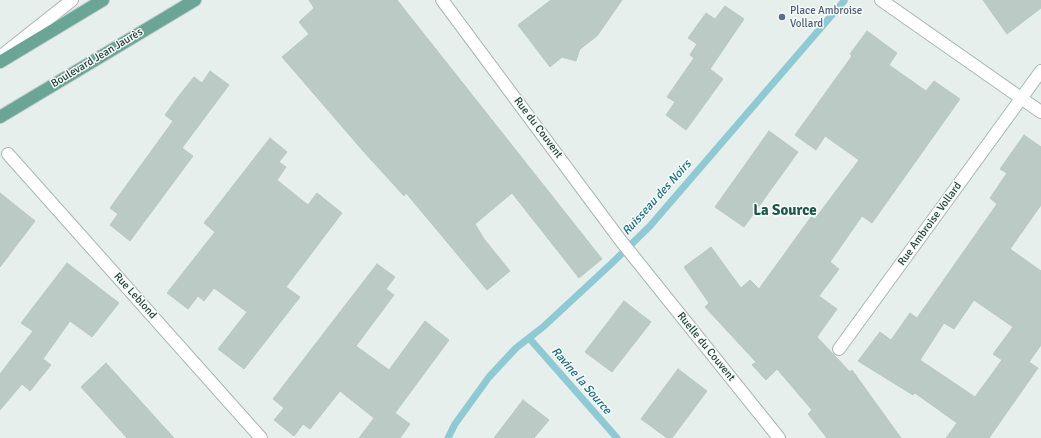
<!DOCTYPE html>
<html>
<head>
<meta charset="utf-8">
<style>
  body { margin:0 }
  canvas { display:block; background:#e6efeb }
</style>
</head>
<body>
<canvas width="1041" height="438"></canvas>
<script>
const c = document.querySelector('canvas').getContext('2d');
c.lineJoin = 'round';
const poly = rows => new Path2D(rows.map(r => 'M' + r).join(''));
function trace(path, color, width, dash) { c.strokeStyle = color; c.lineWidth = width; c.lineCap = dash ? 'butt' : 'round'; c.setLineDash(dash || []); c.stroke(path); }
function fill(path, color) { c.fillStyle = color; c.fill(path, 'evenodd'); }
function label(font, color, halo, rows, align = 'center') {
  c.font = font + ' Signika,sans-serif'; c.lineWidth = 3; c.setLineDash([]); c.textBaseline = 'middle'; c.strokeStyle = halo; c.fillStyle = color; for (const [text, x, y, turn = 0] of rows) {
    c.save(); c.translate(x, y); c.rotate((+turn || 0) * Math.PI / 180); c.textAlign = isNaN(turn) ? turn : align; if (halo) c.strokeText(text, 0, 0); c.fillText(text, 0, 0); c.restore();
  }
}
const stream = poly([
  [529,338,617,438],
  [448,438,455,424,489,377,516,348,543,327,611,264,650,226,844,1]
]);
const building = poly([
  [309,0,397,0,602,259,579,278,512,193,475,224,484,239,510,271,487,290,406,193,404,196,364,152,282,57,309,34,299,22,314,8,309,0],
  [551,0,622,0,597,36,580,49,576,61,562,57,550,67,518,25,551,0],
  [983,0,1041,0,1041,8,1007,34,983,0],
  [725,6,744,19,710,69,723,79,686,130,666,115,675,102,667,97,694,58,690,55,697,44,688,38,706,13,715,19,725,6],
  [867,31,897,53,889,65,926,91,934,81,960,99,872,223,862,216,830,262,839,269,819,296,837,309,817,337,850,372,852,370,901,438,827,438,808,414,812,410,777,369,766,380,752,365,756,362,705,307,709,303,684,267,711,247,741,288,750,280,759,289,811,217,815,219,859,160,825,136,816,150,795,135,852,56,850,54,867,31],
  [210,71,229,85,182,148,193,156,130,241,110,225,118,214,110,208,173,121,165,115,178,97,194,77,202,83,210,71],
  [769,131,798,152,744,227,715,207,769,131],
  [1024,135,1041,147,1041,205,1010,249,1041,271,1041,345,1029,362,1038,368,989,438,946,438,957,423,915,393,913,395,858,361,880,332,891,340,910,313,917,318,997,204,990,198,1007,173,1000,169,1024,135],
  [974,300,1013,327,993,354,1002,360,975,397,920,360,944,323,954,329,974,300],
  [270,138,287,152,279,162,286,167,277,180,308,205,317,193,342,213,286,287,300,297,244,369,218,349,247,312,214,288,204,301,198,296,188,309,167,293,215,232,204,223,270,138],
  [0,193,35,221,0,267,0,193],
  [67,263,119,303,92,337,70,321,43,359,51,365,30,391,22,384,0,410,0,374,33,331,21,323,67,263],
  [377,264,395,277,386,289,394,295,356,346,389,370,425,321,449,340,395,413,410,424,400,438,359,438,374,418,340,391,310,429,303,424,294,436,274,420,284,408,273,399,377,264],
  [624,301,651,322,612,372,585,352,624,301],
  [106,363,174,438,127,438,81,387,106,363],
  [678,369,707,391,672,438,667,438,641,419,678,369],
  [523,400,549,420,534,438,494,438,523,400]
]);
const minor = poly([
  [442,0,621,241,779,438],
  [881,0,1041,112],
  [0,57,72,0],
  [8,154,261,438],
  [839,349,1041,71]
]);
const major = poly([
  [0,62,103,0],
  [0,117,195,0]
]);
const markers = [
  [782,17,4,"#5c6f8a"]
];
const serviceNames = [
  ["Place Ambroise",790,11],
  ["Vollard",790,24]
];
const streetNames = [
  ["Boulevard Jean Jaurès",97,58,-31],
  ["Rue du Couvent",538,128,53],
  ["Rue Ambroise Vollard",930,224,-54],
  ["Rue Leblond",135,296,48],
  ["Ruelle du Couvent",706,347,51]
];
const waterNames = [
  ["Ruisseau des Noirs",657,198,-48],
  ["Ravine la Source",581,381,49]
];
const districtNames = [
  ["La Source",785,211]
];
trace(stream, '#8ec9d4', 7);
fill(building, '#bbcac4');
trace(building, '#b8c9c2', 1);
trace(minor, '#a8b8b2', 14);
trace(major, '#c2cac8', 14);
trace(minor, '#fff', 12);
trace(major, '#6aa596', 12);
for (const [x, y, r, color] of markers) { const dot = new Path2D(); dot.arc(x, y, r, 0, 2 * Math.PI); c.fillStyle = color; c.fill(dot); trace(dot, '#f7fbf9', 1.5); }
label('11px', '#4e5e75', '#f7fbf9', serviceNames, 'left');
label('11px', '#24423a', '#f7fbf9', streetNames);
label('italic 12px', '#1c6f80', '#f7fbf9', waterNames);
label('bold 15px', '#1f5548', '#f7fbf9', districtNames);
</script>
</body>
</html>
